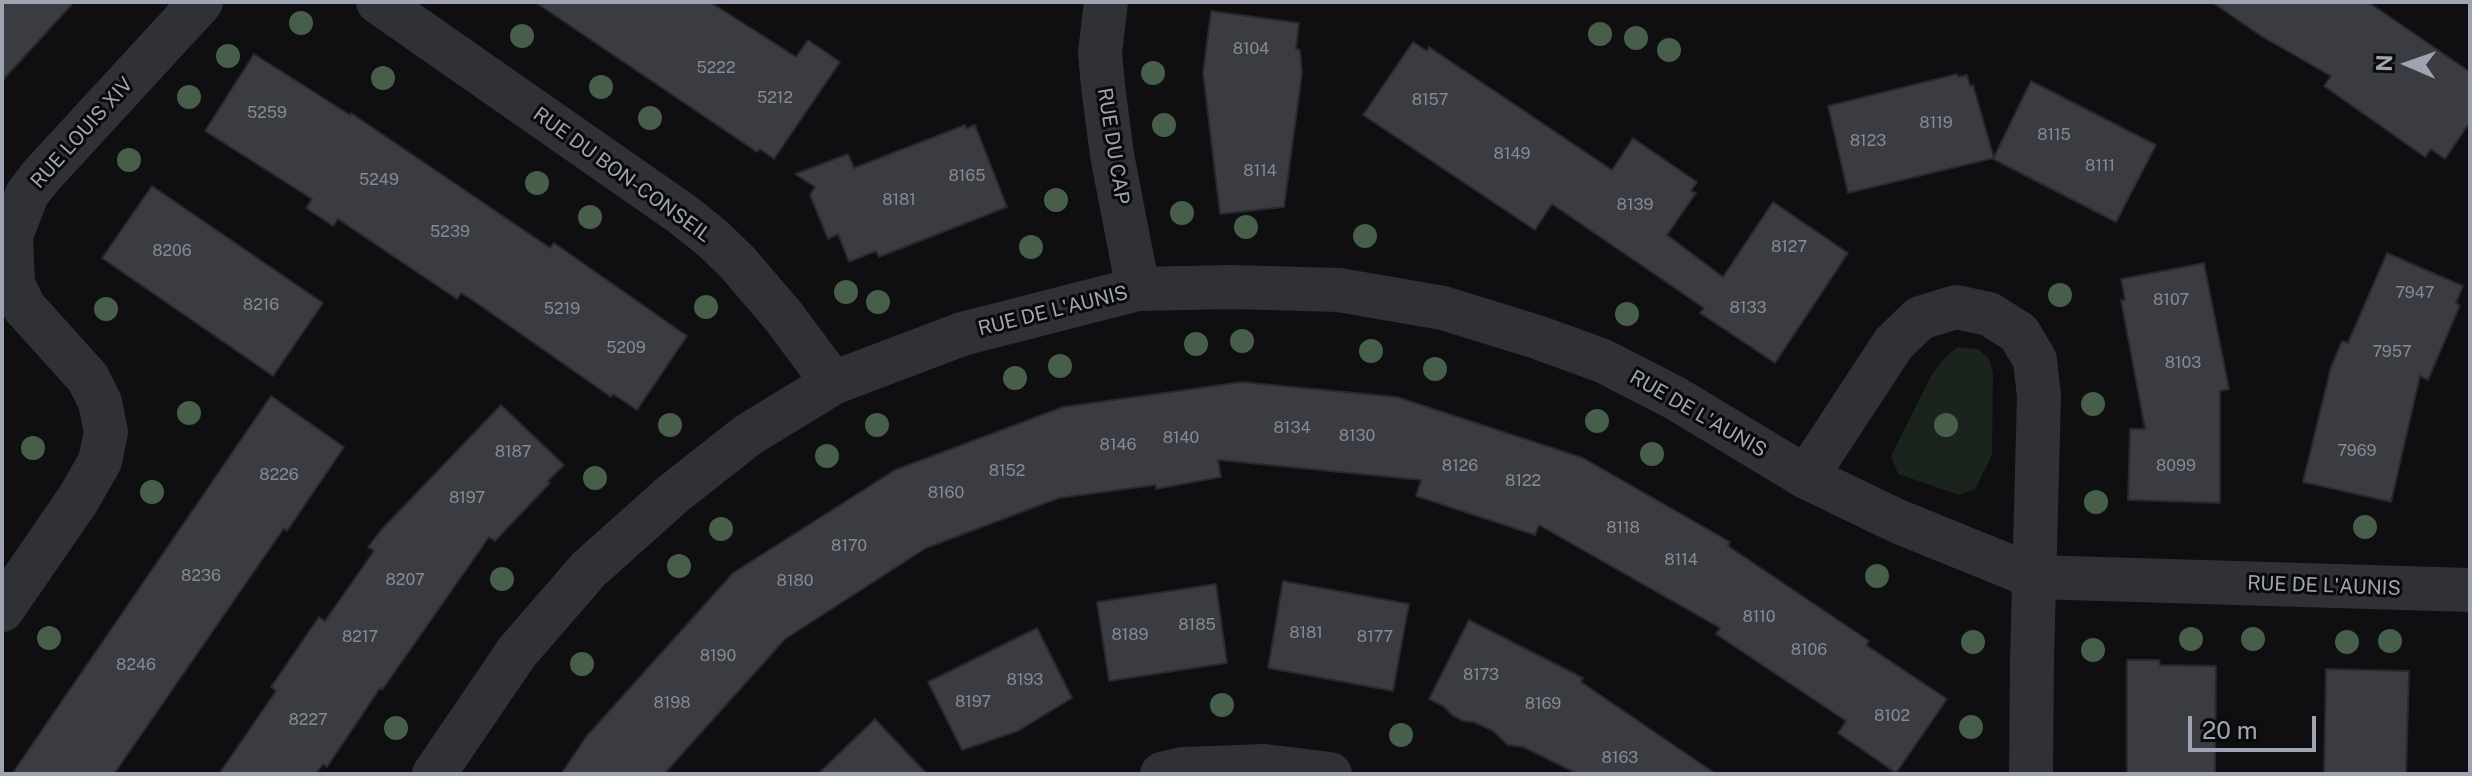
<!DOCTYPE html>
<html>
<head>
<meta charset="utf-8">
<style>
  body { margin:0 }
  #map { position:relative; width:2472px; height:776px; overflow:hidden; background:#0f0f11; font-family:"Public Sans",sans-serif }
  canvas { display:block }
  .frame { position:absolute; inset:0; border:4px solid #9fa4b3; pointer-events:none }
  .north { position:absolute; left:2368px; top:24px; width:80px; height:80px; -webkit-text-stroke:6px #0a0a0c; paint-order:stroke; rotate:272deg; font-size:22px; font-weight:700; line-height:32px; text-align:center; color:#9fa4b3 }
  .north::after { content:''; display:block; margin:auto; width:28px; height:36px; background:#9fa4b3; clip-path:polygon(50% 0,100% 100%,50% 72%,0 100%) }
  .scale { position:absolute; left:2188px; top:716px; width:128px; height:36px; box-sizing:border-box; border:4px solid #9fa4b3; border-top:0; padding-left:10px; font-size:24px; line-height:28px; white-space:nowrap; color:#9fa4b3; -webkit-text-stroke:6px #0a0a0c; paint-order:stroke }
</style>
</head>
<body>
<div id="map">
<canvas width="2472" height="776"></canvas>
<div class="frame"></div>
<div class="north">N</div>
<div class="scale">20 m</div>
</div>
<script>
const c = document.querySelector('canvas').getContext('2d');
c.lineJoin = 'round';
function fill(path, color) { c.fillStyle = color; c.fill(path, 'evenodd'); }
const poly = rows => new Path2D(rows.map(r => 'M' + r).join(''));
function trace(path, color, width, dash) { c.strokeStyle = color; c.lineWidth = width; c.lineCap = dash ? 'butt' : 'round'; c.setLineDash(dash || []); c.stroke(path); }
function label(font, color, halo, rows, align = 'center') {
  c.font = font + ' "Public Sans",sans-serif'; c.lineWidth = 6; c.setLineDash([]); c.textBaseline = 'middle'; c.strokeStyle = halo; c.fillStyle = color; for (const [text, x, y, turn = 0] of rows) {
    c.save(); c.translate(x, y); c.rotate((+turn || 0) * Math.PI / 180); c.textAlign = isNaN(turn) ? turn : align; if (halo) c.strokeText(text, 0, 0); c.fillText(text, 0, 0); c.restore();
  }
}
const green = poly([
  [1958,347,1978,349,1989,359,1993,372,1992,455,1975,489,1959,495,1898,474,1891,456,1931,376,1944,358]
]);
const building = poly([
  [2,2,74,2,2,81,2,2],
  [535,2,710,2,796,57,808,40,840,62,774,159,760,149,757,152,535,2],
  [2212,2,2368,2,2470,72,2470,122,2445,159,2431,149,2425,157,2324,86,2331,76,2261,36,2212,2],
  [1211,11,1299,23,1296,49,1300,50,1302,73,1284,207,1220,214,1203,73,1211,11],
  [1413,42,1427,51,1429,47,1612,170,1633,138,1697,182,1691,191,1696,193,1667,235,1723,277,1773,202,1848,253,1775,363,1700,313,1704,308,1552,204,1535,230,1363,115,1413,42],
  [254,54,350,115,351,113,550,248,554,243,687,336,637,410,613,394,611,397,471,299,461,293,457,299,338,219,333,226,306,208,312,199,205,131,254,54],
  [1957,74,1958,77,1967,75,1970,86,1973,85,1994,158,1848,193,1828,106,1957,74],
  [2031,81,2156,145,2116,222,1993,159,2031,81],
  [965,125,966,129,975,125,1007,207,879,257,876,251,849,262,838,234,828,239,810,195,815,187,795,174,848,154,854,168,965,125],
  [152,186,323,303,273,376,102,258,152,186],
  [2387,253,2463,286,2456,303,2460,305,2428,380,2420,376,2391,502,2303,482,2331,367,2342,341,2348,343,2387,253],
  [2204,263,2229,389,2220,391,2220,503,2128,500,2130,429,2145,429,2121,300,2125,300,2121,279,2204,263],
  [1242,382,1397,397,1583,458,1730,542,1728,546,1869,641,1866,645,1947,699,1896,773,1838,733,1846,721,1716,634,1720,628,1539,525,1535,535,1416,496,1421,480,1218,460,1221,477,1156,489,1156,485,1059,498,926,548,785,639,664,774,561,774,586,737,733,573,895,470,1063,407,1242,382],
  [271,396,344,447,287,531,284,528,114,774,12,774,271,396],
  [501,405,564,465,548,481,550,483,495,541,489,537,382,690,380,688,327,767,323,764,316,774,219,774,276,691,271,687,319,617,325,621,374,551,368,547,382,529,501,405],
  [1283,581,1409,604,1393,691,1268,668,1283,581],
  [1216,584,1227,663,1109,681,1097,602,1216,584],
  [1469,620,1583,678,1581,682,1716,774,1578,774,1523,747,1508,745,1493,731,1474,722,1463,721,1452,715,1443,706,1429,699,1469,620],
  [1037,628,1072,698,1018,731,962,750,928,682,1037,628],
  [2127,660,2159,660,2160,665,2216,666,2215,774,2127,774,2127,660],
  [2326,669,2409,671,2406,774,2324,774,2326,669],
  [875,719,927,774,818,774,875,719]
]);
const street = poly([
  [378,2,682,214,711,237,737,262,784,317,833,383],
  [1106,2,1100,53,1103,86,1112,155,1138,289],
  [1806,477,1894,343,1920,318,1956,307,1989,314,2019,333,2035,360,2039,396,2032,661,2031,774],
  [2,610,79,498,100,461,106,432,100,402,88,378,24,307,13,284,11,236,27,194,41,176,201,2],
  [434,774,517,652,589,569,673,494,748,435,833,383,962,334,1138,289,1231,287,1339,290,1443,308,1537,337,1603,361,1675,398,1806,477,1897,521,2035,577,2470,590],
  [1162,774,1183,769,1265,766,1330,774]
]);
const trees = [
  [301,23],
  [1600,34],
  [522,36],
  [1636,38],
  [1669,50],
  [228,56],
  [1153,73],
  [383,78],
  [601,87],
  [189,97],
  [650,118],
  [1164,125],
  [129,160],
  [537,183],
  [1056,200],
  [1182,213],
  [590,217],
  [1246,227],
  [1365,236],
  [1031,247],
  [846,292],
  [2060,295],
  [878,302],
  [706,307],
  [106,309],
  [1627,314],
  [1242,341],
  [1196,344],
  [1371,351],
  [1060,366],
  [1435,369],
  [1015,378],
  [2093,404],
  [189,413],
  [1597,421],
  [670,425],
  [877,425],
  [1946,425],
  [33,448],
  [1652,454],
  [827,456],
  [595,478],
  [152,492],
  [2096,502],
  [2365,527],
  [721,529],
  [679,566],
  [1877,576],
  [502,579],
  [49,638],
  [2191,639],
  [2253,639],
  [2390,641],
  [1973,642],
  [2347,642],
  [2093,650],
  [582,664],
  [1222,705],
  [1971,727],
  [396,728],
  [1401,735]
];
const numberNames = [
  ["8104",1251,49],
  ["5222",716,68],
  ["5212",775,98],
  ["8157",1430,100],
  ["5259",267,113],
  ["8119",1936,123],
  ["8115",2054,135],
  ["8123",1868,141],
  ["8149",1512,154],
  ["8111",2100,166],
  ["8114",1260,171],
  ["8165",967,176],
  ["5249",379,180],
  ["8181",899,200],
  ["8139",1635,205],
  ["5239",450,232],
  ["8127",1789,247],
  ["8206",172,251],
  ["7947",2415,293],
  ["8107",2171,300],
  ["8216",261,305],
  ["8133",1748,308],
  ["5219",562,309],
  ["5209",626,348],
  ["7957",2392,352],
  ["8103",2183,363],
  ["8134",1292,428],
  ["8130",1357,436],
  ["8140",1181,438],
  ["8146",1118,445],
  ["7969",2357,451],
  ["8187",513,452],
  ["8126",1460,466],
  ["8099",2176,466],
  ["8152",1007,471],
  ["8226",279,475],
  ["8122",1523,481],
  ["8160",946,493],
  ["8197",467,498],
  ["8118",1623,528],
  ["8170",849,546],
  ["8114",1681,560],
  ["8236",201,576],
  ["8207",405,580],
  ["8180",795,581],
  ["8110",1759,617],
  ["8185",1197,625],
  ["8181",1306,633],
  ["8189",1130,635],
  ["8217",360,637],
  ["8177",1375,637],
  ["8106",1809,650],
  ["8190",718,656],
  ["8246",136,665],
  ["8173",1481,675],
  ["8193",1025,680],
  ["8197",973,702],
  ["8198",672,703],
  ["8169",1543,704],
  ["8102",1892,716],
  ["8227",308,720],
  ["8163",1620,758]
];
const streetNames = [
  ["RUE LOUIS XIV",82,133,-48],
  ["RUE DU CAP",1113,146,81],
  ["RUE DU BON-CONSEIL",622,175,36],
  ["RUE DE L'AUNIS",1053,311,-14],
  ["RUE DE L'AUNIS",1698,414,30],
  ["RUE DE L'AUNIS",2324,586,2]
];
fill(green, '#1b231d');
fill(building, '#3b3c41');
trace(building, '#29292d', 2);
trace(street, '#303136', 44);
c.fillStyle = '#475e4a';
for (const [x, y] of trees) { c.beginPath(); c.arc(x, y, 12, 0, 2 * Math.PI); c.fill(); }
label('16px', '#868a96', null, numberNames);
label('20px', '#9fa4b3', '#0a0a0c', streetNames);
</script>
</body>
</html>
